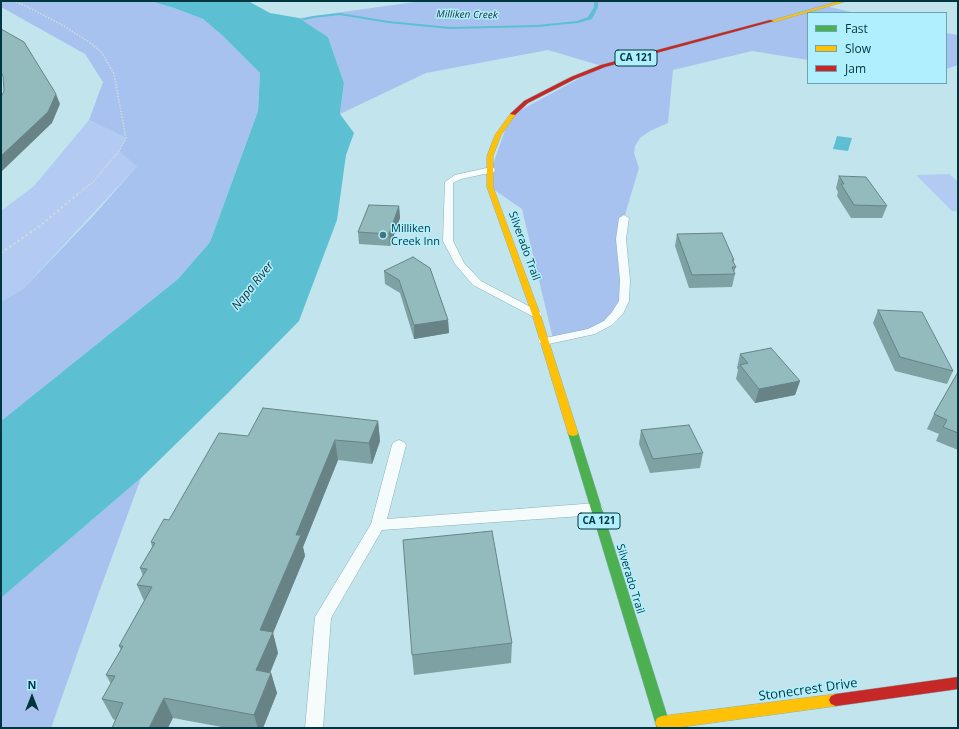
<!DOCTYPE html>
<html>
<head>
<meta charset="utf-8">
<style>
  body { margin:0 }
  #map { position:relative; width:959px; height:729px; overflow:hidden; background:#c2e4ec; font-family:"Open Sans",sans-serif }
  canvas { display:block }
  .frame { position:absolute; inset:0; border:2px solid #00363f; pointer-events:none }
  .legend { position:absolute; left:807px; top:12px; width:140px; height:72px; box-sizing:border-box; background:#b0effd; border:1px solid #6aa5b1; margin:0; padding:5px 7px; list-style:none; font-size:12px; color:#00363f }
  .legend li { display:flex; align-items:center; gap:8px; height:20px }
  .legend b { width:20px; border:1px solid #6aa5b1 }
  .north { position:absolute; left:12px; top:677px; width:40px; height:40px; -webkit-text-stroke:3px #b0effd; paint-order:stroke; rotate:0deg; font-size:11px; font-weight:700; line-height:16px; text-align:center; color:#00363f }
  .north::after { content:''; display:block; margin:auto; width:14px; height:18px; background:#00363f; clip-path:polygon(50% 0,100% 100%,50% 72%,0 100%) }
</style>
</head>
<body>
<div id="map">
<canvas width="959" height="729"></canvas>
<div class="frame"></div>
<ul class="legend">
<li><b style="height:5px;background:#4caf50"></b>Fast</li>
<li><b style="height:5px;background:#ffc107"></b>Slow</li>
<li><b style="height:5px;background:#c62828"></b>Jam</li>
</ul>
<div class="north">N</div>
</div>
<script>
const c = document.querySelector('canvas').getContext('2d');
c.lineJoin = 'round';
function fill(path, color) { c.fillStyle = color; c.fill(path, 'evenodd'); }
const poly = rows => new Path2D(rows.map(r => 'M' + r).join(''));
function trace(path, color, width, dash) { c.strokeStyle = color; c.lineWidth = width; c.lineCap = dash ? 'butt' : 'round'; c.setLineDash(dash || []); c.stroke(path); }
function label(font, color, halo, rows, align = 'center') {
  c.font = font + ' "Open Sans",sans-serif'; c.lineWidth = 3; c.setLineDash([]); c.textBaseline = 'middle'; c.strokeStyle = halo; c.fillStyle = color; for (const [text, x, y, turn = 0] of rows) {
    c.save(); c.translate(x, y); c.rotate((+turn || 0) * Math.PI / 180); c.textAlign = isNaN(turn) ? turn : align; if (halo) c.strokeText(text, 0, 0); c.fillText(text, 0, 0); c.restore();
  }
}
const green = poly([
  [89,120,126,138,137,166,23,289,1,302,1,211,34,186],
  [949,174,958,182,958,211,952,211,916,175]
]);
const forest = poly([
  [1,1,150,1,174,8,203,19,223,36,260,73,258,111,210,242,178,279,1,421,1,302,23,289,93,216,137,166,119,151,126,138,89,120,103,82,85,54,1,7],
  [422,1,842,1,826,6,855,13,808,13,808,60,752,51,673,70,668,123,650,131,640,138,635,146,634,153,639,168,624,218,624,301,608,323,554,343,522,209,490,187,491,170,510,116,602,66,548,50,426,73,340,114,344,83,328,37,299,18],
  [946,33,958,35,958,65,946,69],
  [141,478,98,595,51,728,1,728,1,598]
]);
const water = poly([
  [150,1,248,1,270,13,299,18,328,37,344,83,340,114,354,133,346,155,337,220,299,321,228,393,141,478,1,598,1,421,178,279,210,242,258,111,260,73,223,36,203,19,174,8],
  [837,136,852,138,848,151,833,149]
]);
const stream = poly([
  [594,1,598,1,598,7,592,19,578,23,537,27,450,29,388,23,340,15,313,18,291,23,289,22,313,16,340,13,388,21,450,27,537,25,577,21,588,17,594,7,594,1]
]);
const pathFar1 = poly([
  [13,1,26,6,64,26,92,44,102,53,114,74,126,138,119,151,94,181,79,193]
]);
const path = poly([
  [1,253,40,226,80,192]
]);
const lane = poly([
  [491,167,494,168,495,170,494,172,461,179,453,183,453,241,464,263,481,281,540,312,542,314,540,316,532,316,473,285,455,264,443,241,445,182,455,175,491,167],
  [624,215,629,218,626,239,630,280,629,301,623,314,612,325,595,334,544,345,540,343,538,341,540,339,588,329,604,321,612,312,619,301,620,280,616,239,619,218,624,215],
  [399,440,404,442,406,445,387,519,596,503,601,505,603,509,601,513,596,515,382,530,331,618,323,728,305,728,315,617,371,524,392,445,394,442,399,440]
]);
const fast = poly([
  [573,430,577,431,578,433,671,728,657,728,568,433,569,431,573,430]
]);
const slow = poly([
  [840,1,847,1,774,22,770,21,840,1],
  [511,113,516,114,501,135,493,156,493,187,540,314,578,433,577,435,573,436,569,435,568,433,532,314,487,187,487,156,495,135,511,113],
  [836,694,841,696,843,700,841,704,836,706,674,728,658,728,655,723,657,718,662,716,836,694]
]);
const jam = poly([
  [770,20,774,21,605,67,575,79,528,103,515,115,510,114,524,101,571,77,601,65,770,20],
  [958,677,958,689,836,706,831,704,829,700,831,696,836,694,958,677]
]);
const wall = poly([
  [839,176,887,206,882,218,851,218,837,196,838,192,836,188],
  [399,206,400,218,390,246,359,244,358,232],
  [677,234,734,260,733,262,736,267,734,272,735,274,732,287,689,288,675,246],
  [430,268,448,320,449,333,414,339,400,293,385,284,384,271],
  [878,310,953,371,947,384,895,371,873,323],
  [740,354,800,381,795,395,755,403,736,379,738,370,737,368],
  [958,372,958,450,936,441,939,434,927,429,934,414],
  [378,421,380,441,372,464,338,460,303,547,305,556,273,633,278,653,270,673,271,673,277,693,263,728,227,728,173,718,115,720,113,719,102,699,111,684,106,675,121,650,119,646,144,601,137,585,143,576,140,568,152,547,151,542,169,520,248,436],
  [641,430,703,453,700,468,650,473,639,444],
  [512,643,511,663,414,675,412,655]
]);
const shadedWall = poly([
  [56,94,60,104,52,123,1,172,1,156],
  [399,206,400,218,390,246,389,234],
  [448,320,449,333,414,339,414,325],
  [800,381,795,395,755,403,759,389],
  [378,421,380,441,372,464,369,443],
  [335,440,338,460,303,547,305,556,273,633,278,653,263,690,256,670,260,630,296,535],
  [271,673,277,693,263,728,258,728,254,715],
  [164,698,173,718,168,728,149,728]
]);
const building = poly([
  [1,29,24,42,56,94,48,112,1,156,1,97,4,91,3,76,1,72,1,29],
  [839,176,866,177,887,206,854,205,841,184,844,184,839,176],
  [369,205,399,206,389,234,358,232,369,205],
  [722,233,734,260,732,260,736,267,732,267,735,274,692,275,677,234,722,233],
  [413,257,430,268,448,320,414,325,399,280,384,271,413,257],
  [878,310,922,312,953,371,900,357,878,310],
  [771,348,800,381,759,389,740,365,748,363,740,354,771,348],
  [958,372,958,433,943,427,947,420,934,414,958,372],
  [263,408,378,421,369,443,335,440,296,535,301,535,260,630,273,632,256,670,271,673,254,715,164,698,149,728,112,728,123,703,102,699,115,676,106,675,123,646,119,646,152,587,137,585,147,569,140,568,155,543,151,542,164,519,169,520,219,433,248,436,263,408],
  [689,425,703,453,653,459,641,430,689,425],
  [492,531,512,643,412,655,403,540,492,531]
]);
const markers = [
  [383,235,4,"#44737c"]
];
const farWaternames = [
  ["Milliken Creek",467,15,1]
];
const shields = [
  [636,58,42],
  [599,521,42]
];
const shieldNames = [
  ["CA 121",636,58],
  ["CA 121",599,521]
];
const poiNames = [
  ["Milliken",391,229],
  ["Creek Inn",391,242]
];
const streetNames = [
  ["Silverado Trail",524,246,70],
  ["Silverado Trail",630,579,73]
];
const waterNames = [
  ["Napa River",253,286,-51]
];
const nearStreetnames = [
  ["Stonecrest Drive",808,690,-8]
];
fill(green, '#b3cbf2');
fill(forest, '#a8c2ef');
fill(water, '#5dc0d2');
fill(stream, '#5dc0d2');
trace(lane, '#89b1b8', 1);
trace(fast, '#89b1b8', 1);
trace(slow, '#89b1b8', 1);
trace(jam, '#89b1b8', 1);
trace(pathFar1, '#cedbde', 1.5, [1.5, 1.5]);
trace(path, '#cedbde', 2, [2.5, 2.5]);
fill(lane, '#f6fbfc');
fill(fast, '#4caf50');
fill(slow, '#ffc107');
fill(jam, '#c62828');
fill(wall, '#7ea1a3');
fill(shadedWall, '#678385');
fill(building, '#93bbbe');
trace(building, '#678385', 1);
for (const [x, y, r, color] of markers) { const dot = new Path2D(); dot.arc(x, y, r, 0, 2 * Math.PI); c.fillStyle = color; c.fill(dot); trace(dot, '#b0effd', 1.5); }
label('italic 10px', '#152f35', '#b0effd', farWaternames);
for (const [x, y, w] of shields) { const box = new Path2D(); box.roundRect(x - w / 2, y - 8, w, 16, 3); c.fillStyle = '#b0effd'; c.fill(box); trace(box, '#00363f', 1); }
label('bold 10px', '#00363f', null, shieldNames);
label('11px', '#00363f', '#b0effd', poiNames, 'left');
label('11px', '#00363f', '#b0effd', streetNames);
label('italic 12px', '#152f35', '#b0effd', waterNames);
label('13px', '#00363f', '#b0effd', nearStreetnames);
</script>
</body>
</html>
